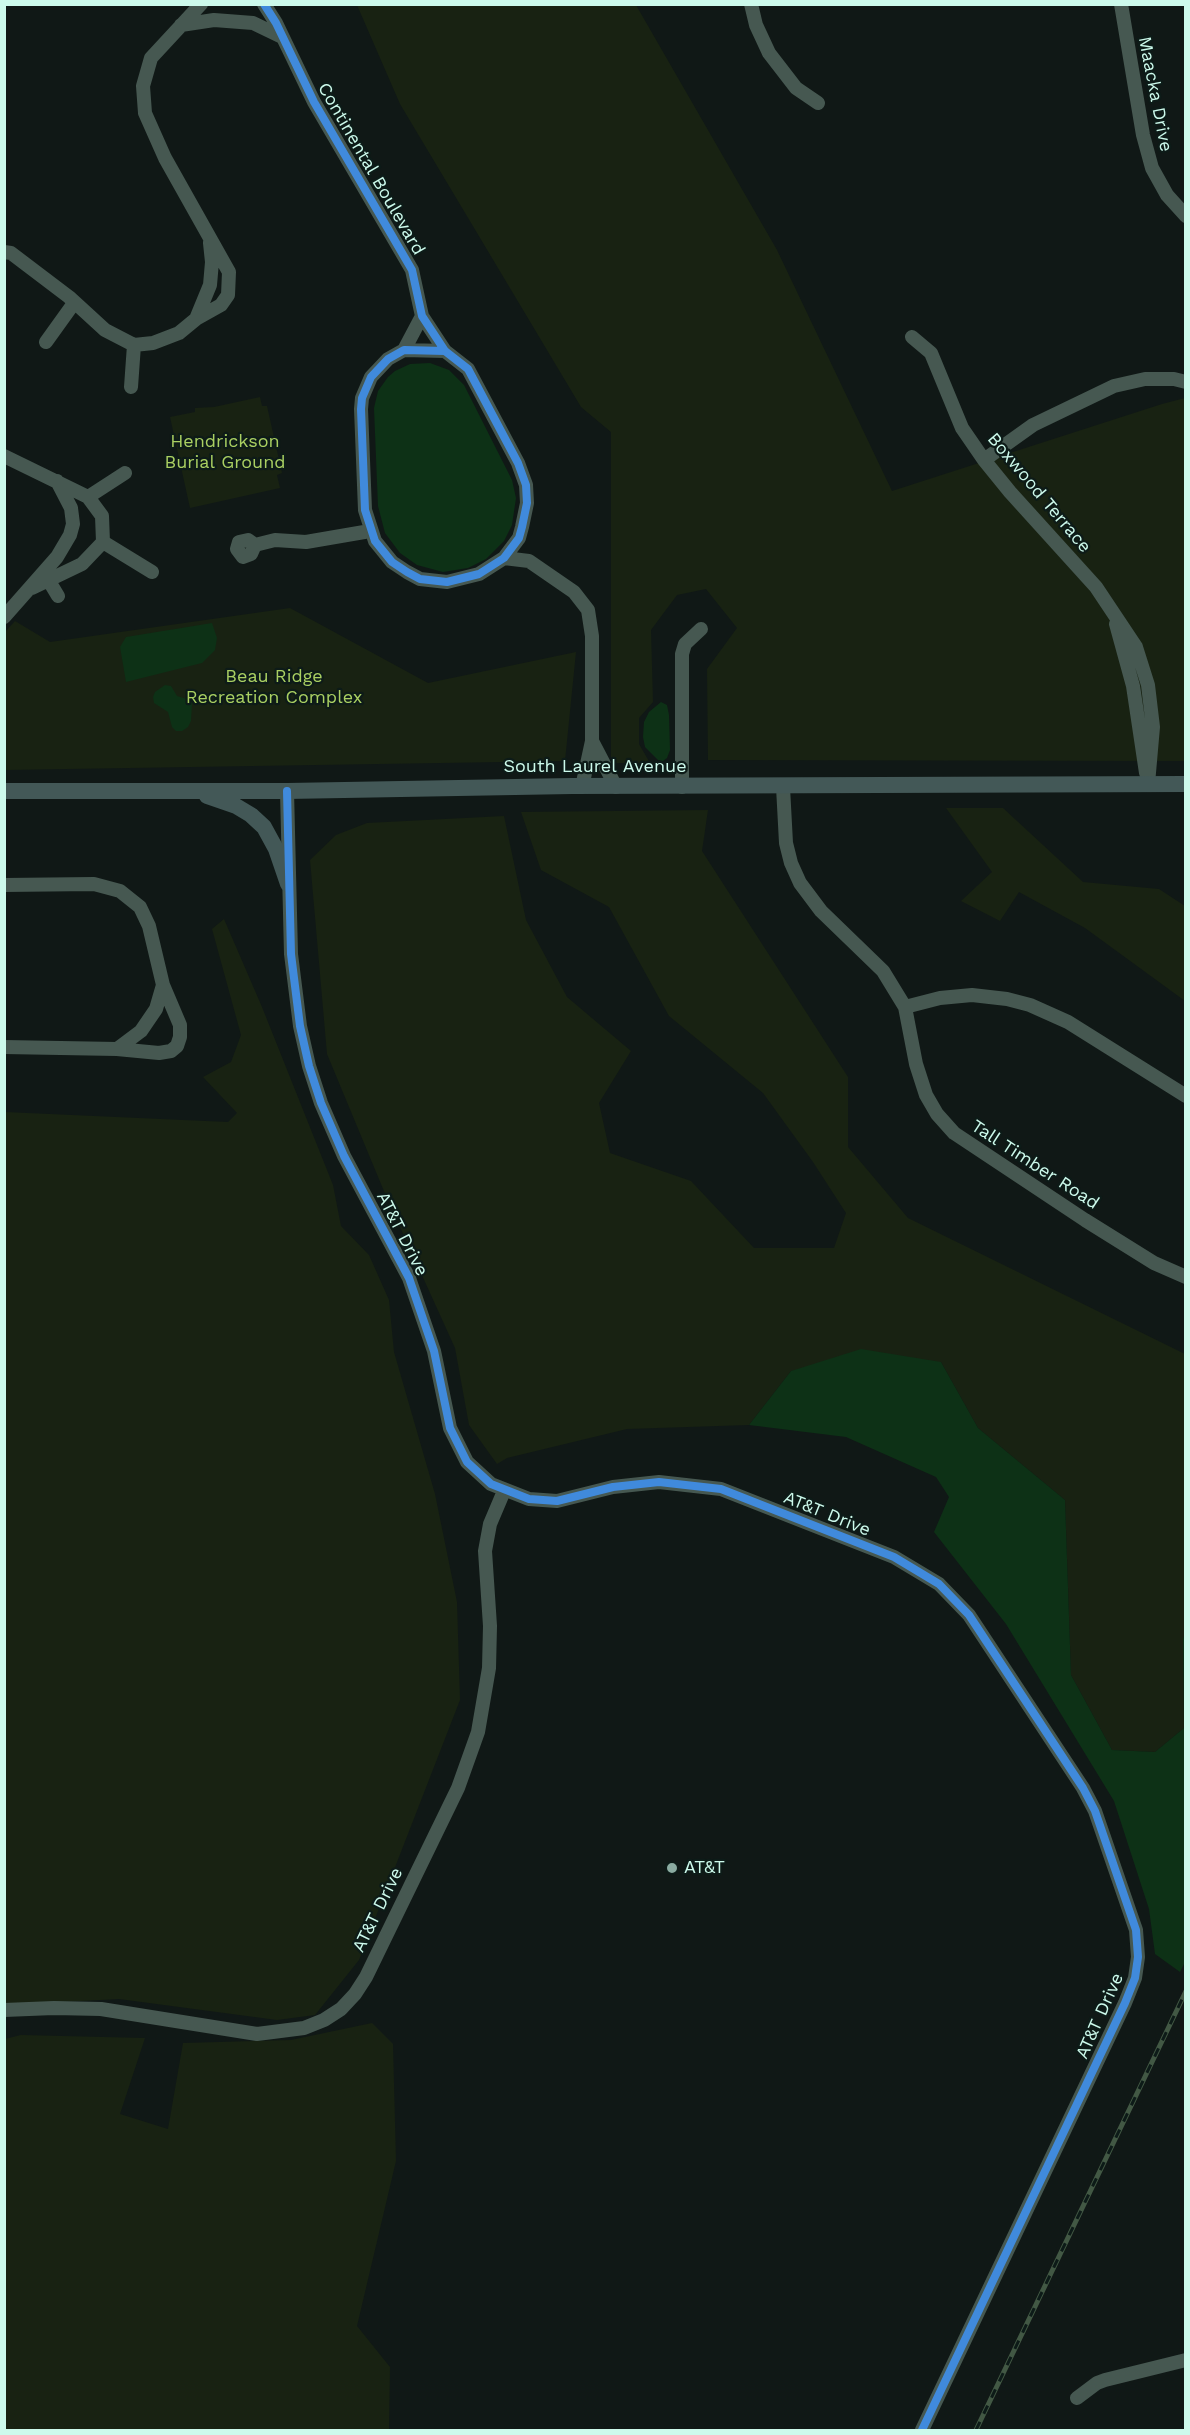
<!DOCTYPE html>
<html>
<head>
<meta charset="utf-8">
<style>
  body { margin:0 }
  #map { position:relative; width:1190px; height:2435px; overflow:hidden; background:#101816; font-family:"Work Sans",sans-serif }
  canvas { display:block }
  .frame { position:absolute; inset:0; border:6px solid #cdfaec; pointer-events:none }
</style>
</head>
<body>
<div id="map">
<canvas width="1190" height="2435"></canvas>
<div class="frame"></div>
</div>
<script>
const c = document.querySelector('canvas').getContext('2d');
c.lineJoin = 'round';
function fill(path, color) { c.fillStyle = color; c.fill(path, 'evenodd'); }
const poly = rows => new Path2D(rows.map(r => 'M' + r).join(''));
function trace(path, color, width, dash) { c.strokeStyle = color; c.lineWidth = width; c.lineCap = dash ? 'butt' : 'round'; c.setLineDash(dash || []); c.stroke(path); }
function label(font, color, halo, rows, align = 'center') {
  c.font = font + ' "Work Sans",sans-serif'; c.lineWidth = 4.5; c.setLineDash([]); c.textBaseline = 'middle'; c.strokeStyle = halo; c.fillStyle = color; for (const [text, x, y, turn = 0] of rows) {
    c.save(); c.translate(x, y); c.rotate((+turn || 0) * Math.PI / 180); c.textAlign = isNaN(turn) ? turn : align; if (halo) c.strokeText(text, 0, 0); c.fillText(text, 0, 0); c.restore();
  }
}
const green = poly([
  [357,5,636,5,777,250,892,491,1162,404,1185,398,1185,761,708,760,707,669,737,628,706,589,677,595,651,630,653,702,639,718,639,744,650,763,611,763,611,432,581,407,400,104],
  [260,397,262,406,267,406,282,473,277,475,280,488,190,508,170,417,195,412,195,408,214,407],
  [290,608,428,683,576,652,565,761,5,770,4,633,15,621,50,642],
  [946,808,1003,808,1083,882,1159,889,1185,906,1185,1001,1085,928,1019,892,1000,921,961,901,992,872],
  [708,810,702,851,848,1077,848,1147,908,1218,1185,1354,1186,1633,1183,1639,1184,1728,1155,1752,1112,1750,1071,1675,1065,1500,978,1428,941,1362,791,1371,749,1425,627,1429,507,1458,497,1464,469,1425,455,1348,386,1196,327,1054,310,860,336,835,367,823,504,816,526,920,567,997,631,1051,599,1103,610,1153,691,1181,754,1248,834,1248,846,1213,813,1162,763,1093,669,1016,609,907,541,870,521,812],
  [224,919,262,1007,333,1185,341,1226,369,1255,389,1300,394,1352,435,1494,457,1602,460,1700,359,1960,315,2015,277,2020,119,1999,5,2005,5,1112,228,1122,237,1113,203,1077,231,1062,241,1035,212,929],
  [372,2023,393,2044,396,2161,357,2326,390,2367,389,2430,5,2430,5,2039,21,2035,145,2038,120,2114,168,2129,183,2043,291,2040]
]);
const water = poly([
  [430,363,449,370,464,385,512,480,516,498,512,525,504,541,486,559,468,568,443,572,417,565,400,553,385,533,378,506,374,408,378,391,388,377,395,371,410,364],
  [212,623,217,638,215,650,202,663,126,682,120,647,126,637],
  [165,685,171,686,177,696,190,700,192,703,191,721,188,727,182,731,176,731,172,727,168,712,154,703,153,697,155,692],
  [661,702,667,705,669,715,670,750,667,758,663,761,658,760,645,747,643,737,644,722,649,712],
  [861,1349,941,1362,978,1428,1065,1500,1071,1675,1112,1750,1155,1752,1184,1728,1183,1639,1185,1633,1186,1960,1180,1972,1155,1954,1149,1909,1114,1801,1006,1624,934,1532,949,1497,936,1477,846,1437,749,1425,791,1371]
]);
const minor = poly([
  [264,4,276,23,314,102,412,270,422,316,445,351,468,369,518,463,526,485,527,503,522,527,519,538,504,558,479,574,447,582,420,579,407,572,392,562,375,541,365,510,361,409,362,398,371,377,388,359,404,350,445,351],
  [751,4,756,25,769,53,796,88,818,103],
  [1121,4,1143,135,1152,168,1167,195,1186,216],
  [181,25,214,20,253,23,282,37],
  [4,252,11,253,69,297,105,330,134,345,153,343,179,333,196,319,221,305,228,295,229,272,165,158,145,113,143,86,151,58,201,4],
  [196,319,210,285,212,262,210,243],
  [912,337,931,353,962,428,984,460,1010,492,1096,587,1136,647,1148,685,1153,727,1148,784],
  [46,342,74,303],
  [404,350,422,316],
  [131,387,134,345],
  [4,456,88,497,102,516,103,542,82,564,32,588],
  [984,460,1033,425,1114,386,1145,379,1174,379,1186,382],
  [88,497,125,473],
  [103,542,152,572],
  [255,545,251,554,243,557,237,549,239,542,248,540,255,545,275,540,306,542,370,531],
  [504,558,529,561,574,592,588,610,592,636,592,741],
  [49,581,58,596],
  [4,617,57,557,70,535,73,524,71,508,57,481],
  [1116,624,1133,686,1146,773],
  [582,787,592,741,616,787],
  [682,787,682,654,685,644,701,629],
  [783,787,786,843,791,863,800,883,821,911,883,971,905,1007],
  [287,791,291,954,300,1026,309,1066,321,1103,344,1156,409,1278,434,1351,450,1428,467,1462,491,1484,529,1499,557,1501,613,1487,659,1482,721,1489,894,1557,939,1584,969,1615,1083,1788,1095,1811,1136,1930,1138,1957,1135,1978,1125,2003,922,2430],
  [4,885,94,884,120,891,140,907,149,926,163,985,156,1009,141,1031,117,1049,4,1047],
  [117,1049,159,1053,171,1051,177,1046,180,1037,180,1025,163,985],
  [1186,1096,1068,1022,1030,1005,1007,999,972,995,940,998,905,1007,916,1064,926,1095,937,1114,954,1133,1085,1220,1154,1263,1186,1277],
  [4,2010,54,2008,101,2009,257,2034,304,2028,324,2020,341,2009,355,1994,366,1977,458,1788,478,1732,489,1668,490,1626,485,1551,490,1524,504,1491],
  [1077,2398,1097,2383,1105,2380,1186,2360]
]);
const major = poly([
  [4,791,287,791,572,786,1186,784],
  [207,796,236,806,251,815,264,827,276,849,288,884]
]);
const rail = poly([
  [976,2430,1186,1991]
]);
const cycleway = poly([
  [264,4,276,23,314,102,412,270,422,316,445,351,468,369,518,463,526,485,527,503,522,527,519,538,504,558,479,574,447,582,420,579,407,572,392,562,375,541,365,510,361,409,362,398,371,377,388,359,404,350,445,351],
  [287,791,291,954,300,1026,309,1066,321,1103,344,1156,409,1278,434,1351,450,1428,467,1462,491,1484,529,1499,557,1501,613,1487,659,1482,721,1489,894,1557,939,1584,969,1615,1083,1788,1095,1811,1136,1930,1138,1957,1135,1978,1125,2003,922,2430]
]);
const markers = [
  [672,1868,6,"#8baba1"]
];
const streetNames = [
  ["Maacka Drive",1155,94,79],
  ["Continental Boulevard",371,169,60],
  ["Boxwood Terrace",1039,493,50],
  ["South Laurel Avenue",595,767],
  ["Tall Timber Road",1035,1165,33],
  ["AT&T Drive",402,1234,63],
  ["AT&T Drive",827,1514,22],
  ["AT&T Drive",378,1910,-64],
  ["AT&T Drive",1100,2016,-66]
];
const parkNames = [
  ["Hendrickson",225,442],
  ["Burial Ground",225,463],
  ["Beau Ridge",274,677],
  ["Recreation Complex",274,698]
];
const poiNames = [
  ["AT&T",684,1868]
];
fill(green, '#182212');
fill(water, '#0d3116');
trace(minor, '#465851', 14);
trace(major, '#435857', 16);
trace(rail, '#425844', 5);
trace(rail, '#0d1b18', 3, [9]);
trace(cycleway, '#408adc', 8);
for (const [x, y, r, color] of markers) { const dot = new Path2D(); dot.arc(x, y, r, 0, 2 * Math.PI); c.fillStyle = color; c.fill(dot); trace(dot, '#0d1b18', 2); }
label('18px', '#cdfaec', '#0d1b18', streetNames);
label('18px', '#aad062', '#0d1b18', parkNames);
label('18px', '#cdfaec', '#0d1b18', poiNames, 'left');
</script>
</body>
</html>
